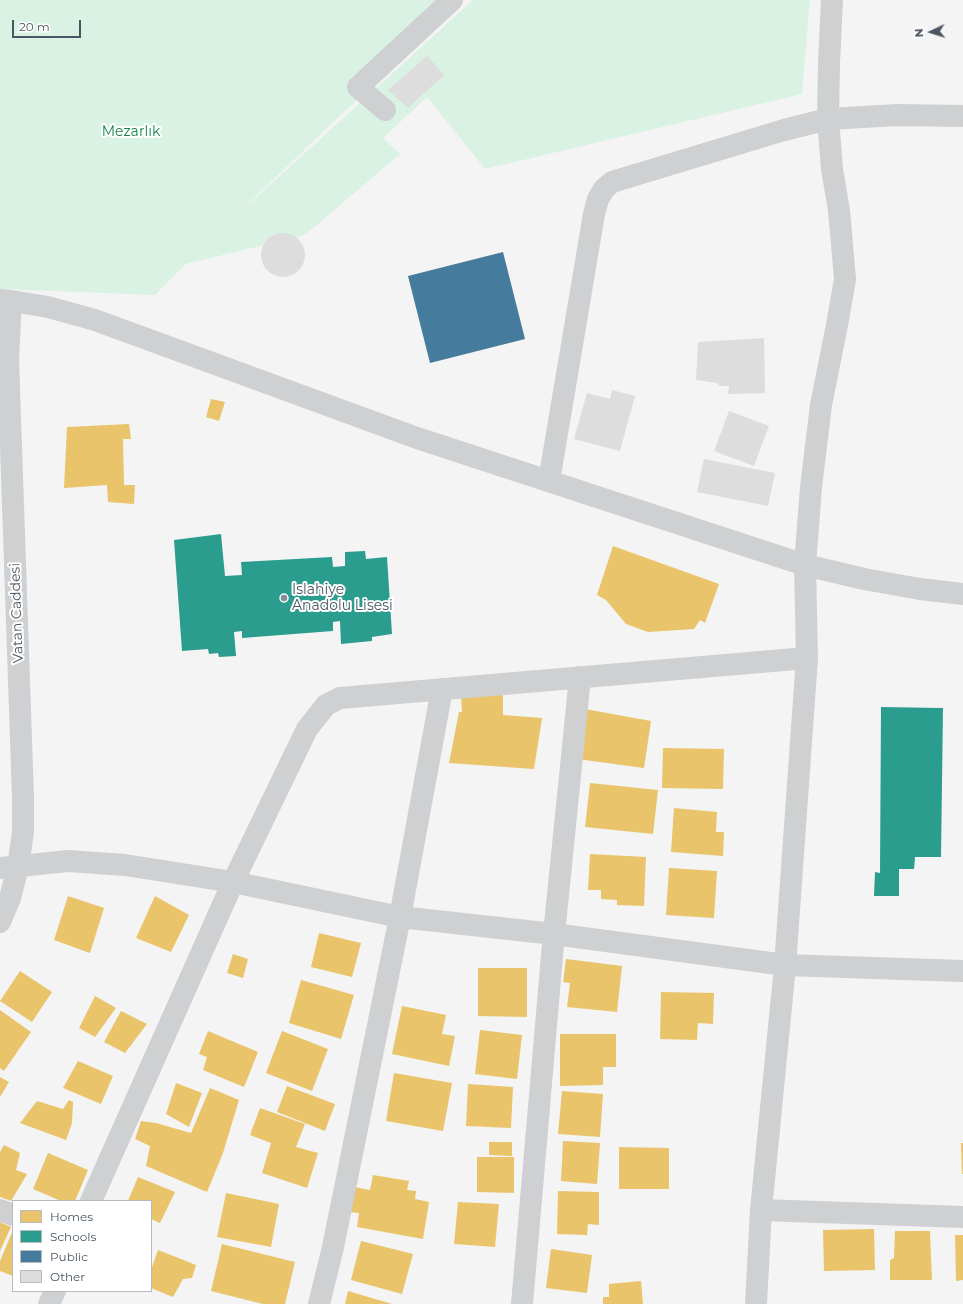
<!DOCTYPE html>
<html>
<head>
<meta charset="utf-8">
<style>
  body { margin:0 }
  #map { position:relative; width:963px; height:1304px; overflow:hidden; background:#f4f4f4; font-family:Montserrat,sans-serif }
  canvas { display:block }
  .legend { position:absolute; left:12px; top:1200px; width:140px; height:92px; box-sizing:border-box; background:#fff; border:1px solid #b7bbc0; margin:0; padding:5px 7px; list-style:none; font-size:12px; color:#4a5661 }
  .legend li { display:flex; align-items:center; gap:8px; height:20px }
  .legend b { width:20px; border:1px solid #b7bbc0 }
  .north { position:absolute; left:911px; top:12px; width:40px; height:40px; -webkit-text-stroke:3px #fff; paint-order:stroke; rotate:266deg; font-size:11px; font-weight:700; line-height:16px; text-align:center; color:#4a5661 }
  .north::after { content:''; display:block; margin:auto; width:14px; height:18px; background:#4a5661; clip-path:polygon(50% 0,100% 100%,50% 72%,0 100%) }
  .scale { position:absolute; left:12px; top:20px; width:69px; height:18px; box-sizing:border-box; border:2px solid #4a5661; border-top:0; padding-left:5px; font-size:12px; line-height:14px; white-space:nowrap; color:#4a5661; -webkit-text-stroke:3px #fff; paint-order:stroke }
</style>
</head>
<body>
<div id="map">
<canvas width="963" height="1304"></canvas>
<ul class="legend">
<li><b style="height:11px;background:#e9c46a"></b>Homes</li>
<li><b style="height:11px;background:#2a9d8f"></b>Schools</li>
<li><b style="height:11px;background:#457b9d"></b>Public</li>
<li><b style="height:11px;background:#ddddde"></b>Other</li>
</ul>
<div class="north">N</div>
<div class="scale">20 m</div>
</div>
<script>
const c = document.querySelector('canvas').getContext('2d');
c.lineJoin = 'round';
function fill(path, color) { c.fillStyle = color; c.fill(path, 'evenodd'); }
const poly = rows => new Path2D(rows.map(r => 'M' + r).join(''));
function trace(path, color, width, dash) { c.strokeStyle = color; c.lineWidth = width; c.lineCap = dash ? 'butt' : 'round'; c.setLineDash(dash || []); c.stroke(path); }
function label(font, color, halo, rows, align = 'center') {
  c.font = font + ' Montserrat,sans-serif'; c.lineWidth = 4; c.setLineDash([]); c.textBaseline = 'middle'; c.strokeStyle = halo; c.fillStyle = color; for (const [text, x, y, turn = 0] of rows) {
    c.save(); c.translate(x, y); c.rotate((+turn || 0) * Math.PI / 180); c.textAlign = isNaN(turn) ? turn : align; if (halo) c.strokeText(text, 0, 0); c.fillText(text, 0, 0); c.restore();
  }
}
const green = poly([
  [0,0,461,0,228,223,473,0,810,0,802,94,485,169,427,97,383,138,400,154,305,235,186,264,155,295,0,289]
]);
const homes = poly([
  [211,399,225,402,219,421,206,417],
  [129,424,131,439,123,439,124,485,135,485,134,504,108,502,107,485,64,488,67,427],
  [613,546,719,584,705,623,700,620,694,629,648,632,626,624,606,600,597,595],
  [503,694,503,715,542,718,534,769,449,763,459,712,462,712,461,696],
  [585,709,651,721,644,768,577,759],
  [663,748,724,749,723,789,662,788],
  [590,783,658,790,653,834,585,827],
  [674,808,717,812,716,832,724,832,723,856,671,852],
  [590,854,646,857,644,906,617,905,617,900,601,899,601,890,588,890],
  [669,868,717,871,714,918,666,915],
  [68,896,104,908,90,953,54,940],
  [155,896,189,915,171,952,136,938],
  [319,933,361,943,352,977,311,967],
  [233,954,248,959,243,978,227,973],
  [566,959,622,966,617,1012,567,1007,570,983,563,982],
  [478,968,527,968,527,1017,478,1016],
  [20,971,52,992,32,1022,0,1001],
  [301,980,354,995,341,1039,289,1023],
  [661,992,714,993,713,1024,698,1023,697,1040,660,1039],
  [95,996,116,1008,95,1037,79,1028],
  [402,1006,446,1015,442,1034,455,1036,449,1066,392,1054],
  [0,1010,31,1032,4,1071,0,1068],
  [121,1011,147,1024,125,1053,104,1042],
  [480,1030,522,1035,517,1079,475,1074],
  [208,1031,258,1052,244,1087,203,1070,207,1057,199,1054],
  [282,1031,328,1049,312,1091,266,1073],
  [560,1034,616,1034,616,1067,603,1067,603,1085,560,1086],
  [78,1061,113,1076,101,1104,63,1088],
  [394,1073,452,1083,443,1131,386,1121],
  [0,1077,9,1082,0,1097],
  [176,1083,202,1093,189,1127,166,1114],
  [468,1084,513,1087,511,1128,466,1126],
  [287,1086,335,1104,325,1131,277,1112],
  [210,1088,239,1100,223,1153,207,1192,146,1166,150,1146,135,1139,141,1121,156,1123,191,1133],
  [562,1091,603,1094,600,1137,558,1134],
  [69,1100,73,1102,72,1123,66,1140,20,1123,37,1101,63,1109],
  [260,1108,305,1124,296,1147,318,1153,307,1188,262,1173,271,1143,250,1135],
  [563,1141,600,1143,597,1184,561,1181],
  [489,1142,512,1142,512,1156,489,1155],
  [961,1143,963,1143,963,1174,962,1174],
  [4,1145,20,1153,16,1170,27,1174,11,1201,0,1197,0,1152],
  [619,1147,669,1148,669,1189,619,1189],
  [48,1153,88,1170,75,1201,61,1201,33,1189],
  [477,1157,514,1157,514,1193,477,1192],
  [373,1175,409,1181,407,1190,416,1191,415,1199,429,1202,423,1239,357,1227,359,1213,350,1212,355,1187,370,1190],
  [138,1177,175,1192,160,1223,151,1219,151,1201,128,1201],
  [558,1191,599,1192,599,1225,588,1224,587,1235,557,1234],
  [226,1193,279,1204,271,1247,217,1237],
  [458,1202,499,1204,495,1247,454,1244],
  [0,1222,11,1227,0,1251],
  [874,1229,875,1270,824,1271,823,1230],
  [13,1230,13,1276,0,1271,0,1261],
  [895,1231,930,1231,932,1280,890,1280,890,1260,894,1258],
  [955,1235,963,1235,963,1280,956,1281],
  [361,1241,413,1254,402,1294,351,1280],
  [222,1244,295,1262,285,1304,263,1304,211,1291],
  [551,1249,592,1255,587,1293,546,1288],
  [158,1250,196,1265,192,1278,183,1279,173,1297,151,1288,151,1270],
  [641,1281,643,1304,603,1304,603,1297,609,1297,609,1284],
  [348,1291,392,1304,345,1304]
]);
const schools = poly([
  [221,534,225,576,242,575,241,562,332,557,333,567,345,566,345,552,365,551,366,559,387,557,392,634,372,637,372,641,341,644,340,621,333,622,333,631,242,638,242,631,234,632,236,656,219,657,218,653,209,654,208,649,182,651,174,540],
  [881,707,943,708,941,857,915,857,914,869,899,869,899,896,874,896,875,872,880,873]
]);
const public = poly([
  [503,252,525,339,430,363,408,276]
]);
const building = poly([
  [427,56,444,75,408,108,388,90],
  '261 255a22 22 0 1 1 44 0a22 22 0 1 1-44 0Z',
  [764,338,765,393,728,394,729,386,720,386,717,383,696,380,698,342],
  [612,390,635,396,620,451,574,439,587,393,610,399],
  [729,411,769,426,754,466,714,451],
  [704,459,775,473,768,506,697,492]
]);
const minor = poly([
  [832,0,829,63,828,119,832,169,839,210,845,279,837,325,821,405,811,487,805,565,864,579,920,589,963,594],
  [385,110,358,87,452,0],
  [549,481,594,214,598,199,604,189,612,182,784,130,828,119,898,115,963,116],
  [0,868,68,861,125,865,233,882,400,917,554,934,785,965,963,971],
  [91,1201,233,882,307,729,326,705,340,698,807,658],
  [0,1210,13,1215],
  [761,1210,963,1217],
  [49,1304,55,1291],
  [319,1304,333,1247,400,917,442,689],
  [522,1304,553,944,580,677]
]);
const tertiary = poly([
  [0,300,11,301,48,307,95,320,417,438,805,565,807,658,785,966,761,1210,756,1304],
  [0,922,10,898,18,867,23,832,23,798,8,359,11,301]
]);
const markers = [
  [284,598,4,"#868d94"]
];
const parkNames = [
  ["Mezarlık",131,132]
];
const poiNames = [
  ["Islahiye",292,590],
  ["Anadolu Lisesi",292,606]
];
const streetNames = [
  ["Vatan Caddesi",17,613,-92]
];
fill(green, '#d9f2e3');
fill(homes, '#e9c46a');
fill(schools, '#2a9d8f');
fill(public, '#457b9d');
fill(building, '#ddddde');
trace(minor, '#ced0d2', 22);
trace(tertiary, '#ced0d2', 22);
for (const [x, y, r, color] of markers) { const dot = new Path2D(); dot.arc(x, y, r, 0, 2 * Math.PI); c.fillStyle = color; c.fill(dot); trace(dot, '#fff', 1.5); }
label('14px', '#17864f', '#fff', parkNames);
label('14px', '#4a5661', '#fff', poiNames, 'left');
label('14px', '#4a5661', '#fff', streetNames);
</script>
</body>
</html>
